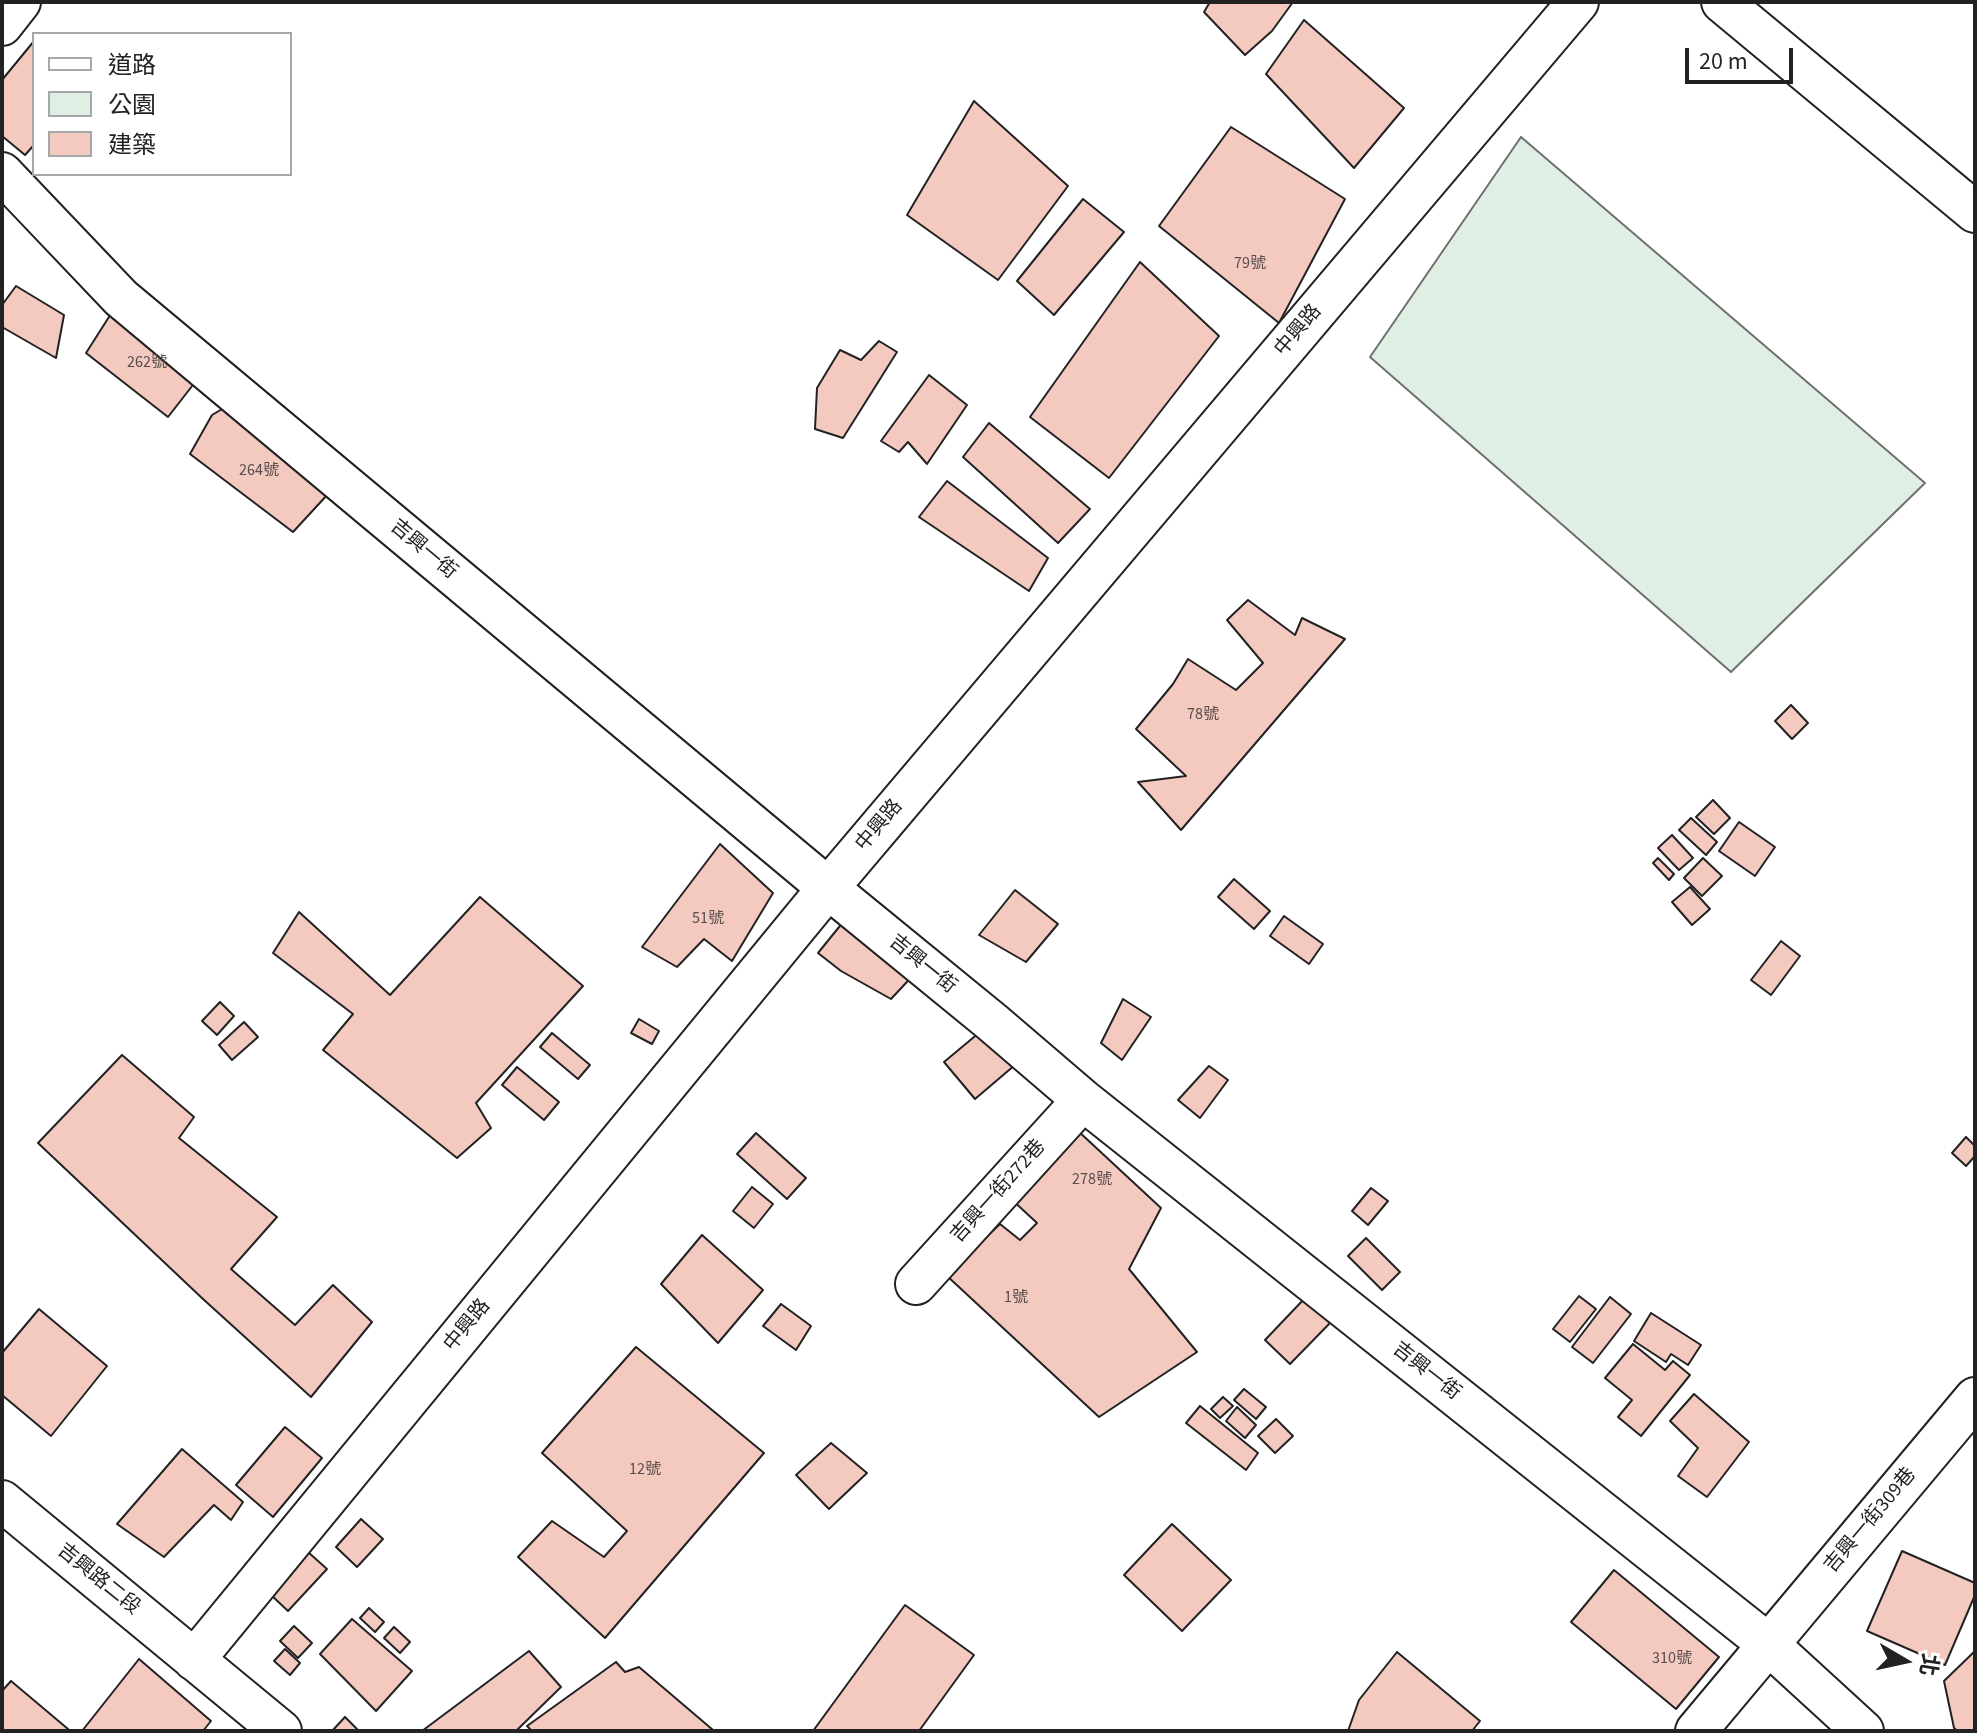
<!DOCTYPE html>
<html>
<head>
<meta charset="utf-8">
<style>
  body { margin:0 }
  #map { position:relative; width:1977px; height:1733px; overflow:hidden; background:#fff; font-family:"Source Sans 3","Noto Sans TC",sans-serif }
  canvas { display:block }
  .frame { position:absolute; inset:0; border:4px solid #222; pointer-events:none }
  .legend { position:absolute; left:32px; top:32px; width:260px; height:144px; box-sizing:border-box; background:#fff; border:2px solid #a7a7a7; margin:0; padding:10px 14px; list-style:none; font-size:24px; color:#222 }
  .legend li { display:flex; align-items:center; gap:16px; height:40px }
  .legend b { width:40px; border:2px solid #a7a7a7 }
  .north { position:absolute; left:1865px; top:1621px; width:80px; height:80px; -webkit-text-stroke:6px #fff; paint-order:stroke; rotate:99deg; font-size:22px; font-weight:700; line-height:32px; text-align:center; color:#222 }
  .north::after { content:''; display:block; margin:auto; width:28px; height:36px; background:#222; clip-path:polygon(50% 0,100% 100%,50% 72%,0 100%) }
  .scale { position:absolute; left:1685px; top:48px; width:108px; height:36px; box-sizing:border-box; border:4px solid #222; border-top:0; padding-left:10px; font-size:24px; line-height:28px; white-space:nowrap; color:#222; -webkit-text-stroke:6px #fff; paint-order:stroke }
</style>
</head>
<body>
<div id="map">
<canvas width="1977" height="1733"></canvas>
<div class="frame"></div>
<ul class="legend">
<li><b style="height:10px;background:#fff"></b>道路</li>
<li><b style="height:22px;background:#e0efe3"></b>公園</li>
<li><b style="height:22px;background:#f3c9c0"></b>建築</li>
</ul>
<div class="north">北</div>
<div class="scale">20 m</div>
</div>
<script>
const c = document.querySelector('canvas').getContext('2d');
c.lineJoin = 'round';
function fill(path, color) { c.fillStyle = color; c.fill(path, 'evenodd'); }
const poly = rows => new Path2D(rows.map(r => 'M' + r).join(''));
function trace(path, color, width, dash) { c.strokeStyle = color; c.lineWidth = width; c.lineCap = dash ? 'butt' : 'round'; c.setLineDash(dash || []); c.stroke(path); }
function label(font, color, halo, rows, align = 'center') {
  c.font = font + ' "Source Sans 3","Noto Sans TC",sans-serif'; c.lineWidth = 6; c.setLineDash([]); c.textBaseline = 'middle'; c.strokeStyle = halo; c.fillStyle = color; for (const [text, x, y, turn = 0] of rows) {
    c.save(); c.translate(x, y); c.rotate((+turn || 0) * Math.PI / 180); c.textAlign = isNaN(turn) ? turn : align; if (halo) c.strokeText(text, 0, 0); c.fillText(text, 0, 0); c.restore();
  }
}
const green = poly([
  [1521,137,1925,483,1731,672,1370,357,1521,137]
]);
const building = poly([
  [1210,2,1293,2,1272,31,1245,55,1204,12,1210,2],
  [1304,20,1404,108,1354,168,1266,74,1304,20],
  [34,41,34,145,25,155,2,136,2,80,34,41],
  [974,101,1068,186,998,280,907,215,974,101],
  [1231,127,1345,199,1279,323,1159,226,1231,127],
  [1083,199,1124,232,1054,315,1017,281,1083,199],
  [1140,262,1219,336,1109,478,1030,417,1140,262],
  [16,286,64,315,56,358,2,327,2,305,16,286],
  [121,298,196,381,168,417,86,353,121,298],
  [879,341,897,352,843,438,815,429,817,388,840,350,861,360,879,341],
  [929,375,967,405,927,464,908,442,899,452,881,441,929,375],
  [234,402,340,481,293,532,190,454,212,415,234,402],
  [989,423,1090,509,1058,543,963,457,989,423],
  [947,481,1048,558,1029,591,919,517,947,481],
  [1248,600,1295,635,1302,618,1345,639,1181,830,1138,782,1186,776,1136,729,1173,684,1188,659,1236,690,1263,663,1227,620,1248,600],
  [1791,705,1808,723,1792,739,1775,721,1791,705],
  [1713,800,1730,818,1714,834,1696,817,1713,800],
  [1691,818,1717,842,1706,855,1679,830,1691,818],
  [1739,822,1775,847,1755,876,1719,851,1739,822],
  [1672,835,1693,858,1679,870,1658,848,1672,835],
  [720,844,773,893,732,961,704,939,677,967,642,947,720,844],
  [1658,858,1674,874,1669,880,1653,863,1658,858],
  [1703,858,1722,876,1702,896,1684,878,1703,858],
  [1234,879,1270,911,1254,929,1218,897,1234,879],
  [1690,887,1710,909,1692,925,1672,902,1690,887],
  [1015,890,1058,924,1026,962,979,935,1015,890],
  [480,897,583,986,476,1103,491,1128,457,1158,323,1050,353,1014,273,953,299,912,390,995,480,897],
  [852,911,919,969,891,999,841,971,818,953,852,911],
  [1284,916,1323,944,1309,964,1270,936,1284,916],
  [1781,941,1800,956,1771,995,1751,980,1781,941],
  [1123,999,1151,1017,1122,1060,1101,1043,1123,999],
  [220,1002,234,1016,217,1035,202,1021,220,1002],
  [639,1019,659,1031,652,1044,631,1033,639,1019],
  [244,1022,258,1037,232,1060,219,1045,244,1022],
  [992,1022,1022,1059,975,1099,944,1062,992,1022],
  [552,1033,590,1065,578,1079,540,1047,552,1033],
  [122,1055,194,1117,179,1138,277,1217,231,1269,295,1325,333,1285,372,1322,311,1397,203,1299,38,1143,122,1055],
  [1209,1066,1228,1080,1200,1118,1178,1100,1209,1066],
  [517,1067,559,1102,544,1120,502,1085,517,1067],
  [1077,1130,1161,1208,1129,1269,1197,1352,1099,1417,946,1275,1000,1224,1020,1240,1037,1223,1009,1197,1077,1130],
  [756,1133,806,1178,787,1199,737,1154,756,1133],
  [1966,1137,1975,1146,1975,1156,1966,1166,1952,1153,1966,1137],
  [752,1187,773,1204,754,1228,733,1211,752,1187],
  [1371,1188,1388,1201,1368,1225,1352,1211,1371,1188],
  [702,1235,763,1290,718,1343,661,1284,702,1235],
  [1366,1238,1400,1272,1382,1290,1348,1256,1366,1238],
  [1579,1296,1596,1309,1570,1342,1553,1329,1579,1296],
  [1610,1297,1631,1314,1593,1363,1572,1347,1610,1297],
  [1305,1298,1330,1323,1290,1364,1265,1340,1305,1298],
  [781,1304,811,1326,796,1350,763,1326,781,1304],
  [39,1309,107,1366,51,1436,2,1395,2,1353,39,1309],
  [1651,1313,1701,1345,1688,1365,1671,1354,1666,1362,1634,1341,1651,1313],
  [1633,1344,1665,1370,1673,1361,1690,1375,1641,1436,1618,1417,1632,1400,1605,1378,1633,1344],
  [636,1347,764,1453,605,1638,518,1557,552,1521,604,1557,627,1531,542,1453,636,1347],
  [1244,1389,1266,1407,1256,1419,1234,1400,1244,1389],
  [1694,1394,1749,1442,1707,1497,1678,1476,1698,1448,1670,1421,1694,1394],
  [1223,1397,1233,1406,1220,1418,1211,1409,1223,1397],
  [1200,1406,1258,1453,1246,1470,1186,1423,1200,1406],
  [1237,1407,1256,1425,1245,1438,1226,1421,1237,1407],
  [1276,1419,1293,1436,1275,1453,1258,1436,1276,1419],
  [285,1427,322,1458,273,1517,236,1485,285,1427],
  [831,1443,867,1473,829,1509,796,1475,831,1443],
  [182,1449,243,1502,231,1520,214,1505,164,1557,117,1524,182,1449],
  [361,1519,383,1539,357,1567,336,1547,361,1519],
  [1172,1524,1231,1580,1182,1631,1124,1575,1172,1524],
  [1902,1551,1975,1583,1975,1595,1945,1665,1867,1631,1902,1551],
  [308,1552,327,1569,288,1611,270,1594,308,1552],
  [1614,1570,1719,1657,1676,1709,1571,1622,1614,1570],
  [905,1605,974,1655,919,1731,813,1731,905,1605],
  [369,1608,384,1622,375,1632,360,1618,369,1608],
  [352,1619,412,1671,376,1711,320,1654,352,1619],
  [294,1626,312,1643,298,1658,280,1641,294,1626],
  [394,1627,410,1642,400,1653,384,1638,394,1627],
  [285,1649,300,1663,290,1675,274,1661,285,1649],
  [529,1651,561,1687,516,1731,422,1731,529,1651],
  [1975,1651,1975,1731,1958,1731,1954,1728,1944,1681,1975,1651],
  [1397,1652,1480,1721,1472,1731,1348,1731,1359,1700,1397,1652],
  [139,1659,211,1721,203,1731,82,1731,139,1659],
  [616,1662,625,1672,639,1667,713,1730,532,1731,527,1726,616,1662],
  [11,1681,68,1729,66,1731,2,1731,2,1691,11,1681],
  [345,1717,357,1729,354,1731,332,1731,345,1717]
]);
const minor = poly([
  [1722,2,1975,212],
  [2,25,20,2],
  [2,173,121,298,828,888,992,1022,1083,1100,1768,1644,1863,1731],
  [916,1284,1083,1100],
  [2,1501,281,1731],
  [194,1660,828,888,1578,2],
  [1696,1731,1975,1398]
]);
const numberNames = [
  ["79號",1250,264],
  ["262號",147,363],
  ["264號",259,471],
  ["78號",1203,715],
  ["51號",708,919],
  ["278號",1092,1180],
  ["1號",1016,1298],
  ["12號",645,1470],
  ["310號",1672,1659]
];
const streetNames = [
  ["中興路",1299,331,-50],
  ["吉興一街",423,550,40],
  ["中興路",880,826,-50],
  ["吉興一街",922,965,39],
  ["吉興一街272巷",999,1192,-48],
  ["中興路",468,1326,-51],
  ["吉興一街",1426,1372,38],
  ["吉興一街309巷",1871,1521,-50],
  ["吉興路二段",98,1580,39]
];
fill(green, '#e0efe3');
trace(green, '#6f6f6f', 2);
fill(building, '#f3c9c0');
trace(building, '#222', 2);
trace(minor, '#222', 44);
trace(minor, '#fff', 40);
label('16px', '#564c4a', null, numberNames);
label('20px', '#222', '#fff', streetNames);
</script>
</body>
</html>
